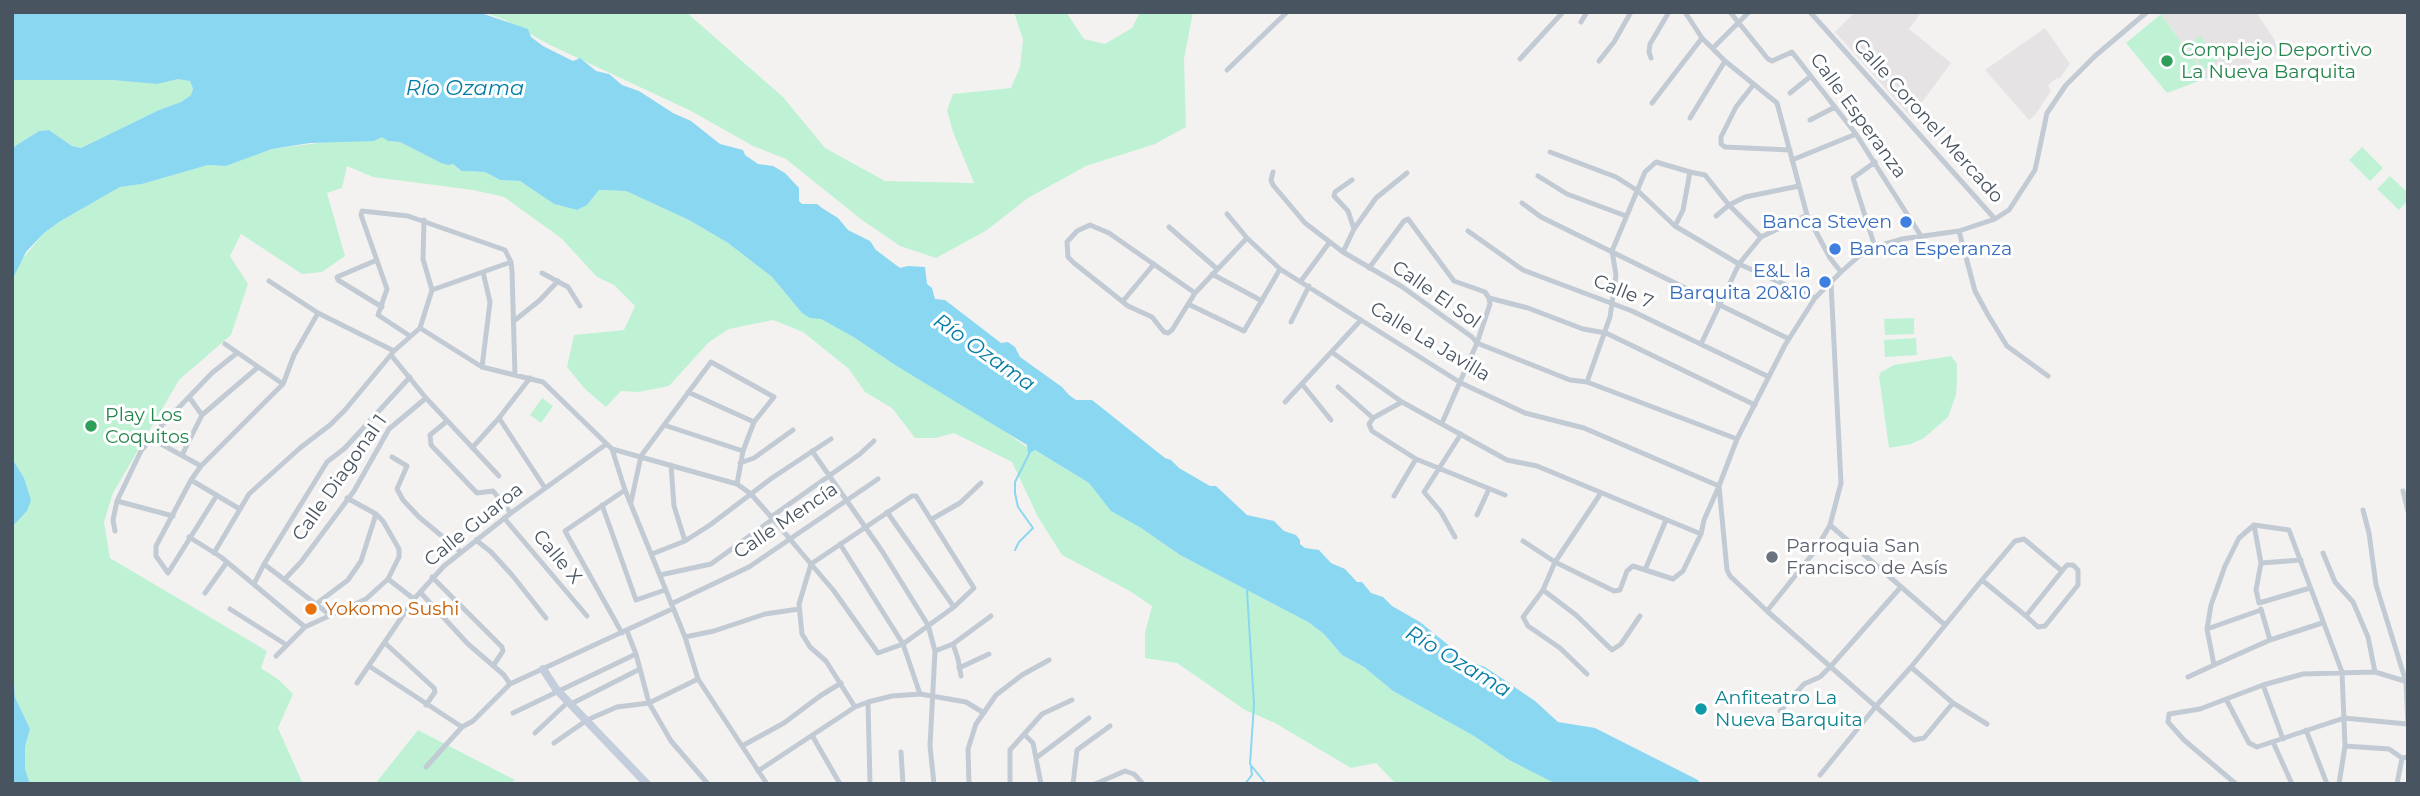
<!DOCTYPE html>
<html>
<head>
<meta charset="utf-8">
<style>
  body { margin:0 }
  #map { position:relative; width:2420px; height:796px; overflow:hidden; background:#f4f2f1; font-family:Montserrat,sans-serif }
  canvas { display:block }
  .frame { position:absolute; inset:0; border:14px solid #485460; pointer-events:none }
</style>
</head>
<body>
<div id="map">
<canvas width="2420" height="796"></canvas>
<div class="frame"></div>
</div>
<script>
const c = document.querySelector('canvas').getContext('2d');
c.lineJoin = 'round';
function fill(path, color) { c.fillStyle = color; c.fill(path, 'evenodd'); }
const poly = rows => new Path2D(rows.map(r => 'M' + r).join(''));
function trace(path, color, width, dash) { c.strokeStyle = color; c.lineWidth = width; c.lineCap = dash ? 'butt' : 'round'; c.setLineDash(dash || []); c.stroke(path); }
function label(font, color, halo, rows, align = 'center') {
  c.font = font + ' Montserrat,sans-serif'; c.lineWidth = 6; c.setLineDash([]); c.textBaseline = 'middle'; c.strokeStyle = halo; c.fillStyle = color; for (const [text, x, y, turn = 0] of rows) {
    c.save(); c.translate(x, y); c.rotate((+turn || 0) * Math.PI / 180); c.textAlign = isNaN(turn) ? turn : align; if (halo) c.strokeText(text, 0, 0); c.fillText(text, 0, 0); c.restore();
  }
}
const education = poly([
  [1855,12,1918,12,1920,14,1909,29,1951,63,1911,117,1835,32],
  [2164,12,2256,12,2274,39,2279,53,2207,78,2161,14],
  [2045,28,2070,64,2059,79,2057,78,2048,85,2051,91,2035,115,2029,120,1985,70]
]);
const green = poly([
  [483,12,686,12,783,97,825,148,885,181,974,183,953,132,947,110,953,94,1011,88,1020,67,1023,40,1014,12,1066,12,1084,39,1105,44,1132,28,1140,12,1193,12,1184,59,1186,127,1155,144,1086,166,1028,198,987,230,936,258,900,246,862,220,786,159,753,146,691,111,550,45,505,20],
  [2161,14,2207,78,2167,93,2126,43],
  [2200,36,2217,60,2204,70,2187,46],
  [178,78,190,81,193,89,191,95,181,102,159,110,81,148,72,146,49,130,39,131,12,148,12,80,112,80,157,84],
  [382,136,388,141,400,142,441,163,453,164,460,171,485,172,500,180,520,181,554,204,577,210,587,205,599,190,626,191,689,220,728,243,772,277,802,313,821,319,855,338,895,365,990,421,1032,451,1035,450,1089,483,1112,511,1141,528,1180,555,1308,622,1324,634,1342,655,1364,667,1393,691,1474,736,1509,760,1556,784,1396,784,1376,763,1351,768,1275,723,1245,710,1177,663,1145,658,1145,633,1152,606,1128,590,1062,555,1038,517,1012,462,954,433,935,438,915,438,892,408,865,392,849,369,803,332,773,320,729,329,709,342,669,386,639,392,621,391,606,407,585,389,567,367,574,335,624,330,635,306,614,285,597,277,561,238,504,197,473,190,373,177,347,166,342,188,327,193,345,256,322,272,302,274,241,234,230,256,248,284,231,335,179,380,113,493,104,522,110,558,267,651,261,668,279,680,293,694,278,728,303,784,30,784,25,769,25,747,30,729,15,697,12,648,12,527,27,511,24,478,12,458,12,280,19,263,44,233,59,222,120,187,142,184,208,165,226,166,272,149,334,141,374,141],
  [2362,147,2383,168,2370,181,2349,160],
  [2390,176,2408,193,2408,200,2399,210,2377,189],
  [1914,318,1914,334,1885,335,1884,319],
  [1916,338,1917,355,1885,357,1884,340],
  [1951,356,1957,364,1957,380,1956,395,1948,417,1924,438,1911,444,1889,448,1879,376,1881,372,1894,365],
  [542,398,553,406,541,423,530,415],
  [418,730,515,780,510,784,375,784]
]);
const water = poly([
  [12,12,478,12,528,29,531,37,543,46,573,61,580,58,596,71,609,74,622,85,639,91,673,113,691,121,720,144,743,150,745,155,758,164,773,166,785,173,799,188,799,201,802,204,817,204,822,208,838,218,848,230,870,241,876,250,900,268,908,266,925,267,927,284,932,288,935,299,945,300,1001,343,1008,342,1015,347,1020,357,1062,387,1069,395,1076,400,1092,400,1165,458,1171,460,1179,468,1210,486,1216,486,1247,515,1274,521,1284,531,1296,535,1300,540,1300,544,1305,548,1319,550,1331,563,1345,569,1357,582,1362,582,1371,593,1383,597,1392,606,1420,622,1468,661,1485,667,1535,701,1558,722,1595,728,1698,780,1701,784,1556,784,1509,760,1474,736,1393,691,1364,667,1342,655,1324,634,1308,622,1180,555,1141,528,1111,511,1089,483,1035,450,1028,454,1027,445,895,365,855,338,821,319,810,318,802,313,772,277,728,243,689,220,626,191,599,190,587,205,577,210,554,204,520,181,500,180,485,172,461,171,453,164,448,165,441,163,400,142,388,141,382,137,374,141,310,143,272,149,226,166,208,165,142,184,120,187,59,222,44,233,26,252,12,280,12,148,39,131,49,130,72,146,81,148,159,110,181,102,191,95,193,89,190,81,178,79,157,84,112,80,12,80],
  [12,458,24,478,31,500,27,511,12,527],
  [12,648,15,697,30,729,25,747,25,769,30,784,12,784]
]);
const stream = poly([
  [1015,550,1019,542,1033,528,1018,507,1015,493,1015,482,1030,452],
  [1247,591,1254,704,1250,764,1266,784],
  [1245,784,1252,775,1251,767]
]);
const minor = poly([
  [1685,12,1702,38,1725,61,1777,103,1807,215,1830,258,1841,272],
  [1730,12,1768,59,1772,61,1792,52,1856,134,1921,236],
  [1810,12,1995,219],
  [1581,22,1587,12],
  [1713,48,1749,12],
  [1651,58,1649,52,1650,44,1669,12],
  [1520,59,1563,12],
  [1599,61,1614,42,1631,12],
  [1227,70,1287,12],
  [1754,84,1736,107,1721,137,1721,144,1725,147,1790,150],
  [1790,93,1811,76],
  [1652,103,1702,38],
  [1690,118,1725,61],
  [1810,120,1835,107],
  [1550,152,1616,177,1638,191,1675,226,1739,264,1815,298],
  [1792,160,1856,134],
  [1273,172,1271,180,1273,185,1305,223,1343,252,1401,286,1472,337,1477,343,1570,380,1587,382,1737,439],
  [1538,176,1567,194,1626,216],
  [1522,203,1541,217,1789,339],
  [1227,214,1247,238,1280,269,1461,383,1525,413,1584,428,1719,486,1704,520,1701,534,1683,571,1673,579,1633,566,1627,571,1620,590,1614,591,1555,562,1523,541],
  [1716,216,1729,205,1745,197,1799,186],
  [1675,226,1683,210,1690,172,1705,175,1729,205,1761,237],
  [1169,227,1216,268],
  [1354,229,1376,198,1407,173],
  [1468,231,1523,270,1632,311,1769,377],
  [1959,231,1975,291,1988,315,2007,346,2048,376],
  [1875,247,1853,178,1875,162],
  [1343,252,1354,229,1348,211,1334,196,1335,192,1352,180],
  [377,260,337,277,338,280,382,307],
  [1369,268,1404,221,1408,219,1454,281,1485,292,1489,298,1490,304,1477,343,1442,423],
  [542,273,568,287,580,306],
  [1212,274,1262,301],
  [269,281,318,313,394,351],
  [1301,281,1329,243],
  [432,290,511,262],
  [1195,293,1109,233,1090,225,1077,231,1067,242,1068,257,1074,263,1128,306,1152,317,1164,332,1168,333,1172,330,1195,293,1247,238],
  [1489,298,1528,308,1583,329,1606,333,1755,405],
  [1123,301,1154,264],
  [1188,304,1244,331,1280,269],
  [514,321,540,300,558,281],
  [1291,322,1309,286],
  [420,328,482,367,543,382,612,449,625,490,685,637,698,679,767,784],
  [410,336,378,315,387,289,361,215,362,211,408,216,505,250,511,262,512,271,515,375],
  [225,344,283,384],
  [1701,344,1739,264,1761,237,1807,215],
  [1333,353,1402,402,1507,460,1537,466,1701,534],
  [391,355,426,398,499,476],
  [482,367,490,302,483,272],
  [1587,382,1610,317,1616,275,1612,251,1645,172,1656,162,1690,172],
  [1302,384,1331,420],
  [1338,387,1373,418],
  [688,392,754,422],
  [1285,402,1361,320],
  [1402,402,1373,418,1369,424,1372,431,1416,459,1505,495],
  [202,415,257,368],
  [499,418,545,488],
  [447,421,430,435,431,445,477,493,493,491,511,513],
  [664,425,743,451],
  [152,439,201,466],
  [472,448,499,418,530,378],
  [612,449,737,484,751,494,773,519,811,564,834,591,878,653,903,644,954,607,974,588,916,496,912,496,811,564,799,604,802,634,810,647,826,661,855,707],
  [812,451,882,551,928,625,935,651,930,746,934,784],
  [182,455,202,415,189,397],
  [392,457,407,466,397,489,403,500,419,517,461,552],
  [740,463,754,458,793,430],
  [671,465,674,506,685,541],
  [191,480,238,508],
  [2403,491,2408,511],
  [217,495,168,573,156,556,156,546,191,480,201,466,283,384,294,355,318,313],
  [1394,496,1416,459],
  [117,501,173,516],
  [631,502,641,456,711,362,774,397,754,422,743,451,737,484],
  [602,505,636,600,665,590],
  [2363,510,2369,533,2376,585,2406,682,2408,725],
  [887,512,954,607],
  [1477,515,1489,489],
  [771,517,860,454,874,441],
  [504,518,587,616],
  [932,519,960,503,981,483],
  [1830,525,1945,625],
  [2254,525,2261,563],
  [115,531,113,520,117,501,141,451,163,424,212,373,237,353],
  [189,537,221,557,305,627],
  [1455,537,1441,512,1424,492,1461,434],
  [476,540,491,552,512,575,546,618],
  [840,544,903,644,920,694],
  [214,553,249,494,300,448,330,425,345,410,394,351,420,328,432,290,423,259,424,220],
  [2323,553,2335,582,2353,602,2368,637,2375,672],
  [652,554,685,541,710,525,772,478,831,439],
  [2301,560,2261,563,2256,590,2259,603,2310,588],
  [264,564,330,615],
  [1645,570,1666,520],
  [660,575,711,564,773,519],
  [432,577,502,647,503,651,493,666],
  [388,579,414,599],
  [284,580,301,562,354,491,389,429,426,398],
  [254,584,264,564,327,462,345,448,410,377],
  [1543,590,1576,615,1612,650,1621,644,1640,616],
  [420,592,468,644,504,675,510,684],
  [205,593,227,562],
  [316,604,348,580,361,561,376,514],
  [671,604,749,567,878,479],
  [230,609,285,644],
  [2261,609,2270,640,2322,623],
  [2261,610,2207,629,2214,665,2270,640],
  [1767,611,1815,551,1830,525,1841,483,1831,283],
  [2026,616,2038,627,2045,626,2078,585,2078,570,2073,565,2067,565,2062,571],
  [2207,629,2211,605,2225,566,2239,538,2254,525,2289,530,2342,672,2345,746,2339,784],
  [627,631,636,654,649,703,671,741,708,784],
  [622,633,565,531,625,490],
  [685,637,714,631,765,614,799,609],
  [385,643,434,688,435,692,426,705],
  [953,644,958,659,961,676],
  [935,651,953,644,991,616],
  [276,656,305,627,366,599,388,579,399,557,399,549,383,521,376,514,347,498],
  [369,666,462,727],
  [1911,667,1953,703,1987,724],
  [959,668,989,654],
  [1587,674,1560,648,1528,626,1523,617,1543,590,1555,562,1601,493],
  [2188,677,2214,665],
  [357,683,414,599,444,566,511,513,605,445],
  [2263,685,2283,739],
  [2226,699,2249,743,2257,747,2344,718,2407,724],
  [868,702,870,784],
  [1953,703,1924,738,1914,740,1767,611,1730,576,1727,570,1719,486,1737,439,1785,345,1815,298,1841,272,1859,256,1875,247,1902,239,1959,231,1995,219,2009,210,2035,170,2047,113,2066,85,2095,56,2147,12],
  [571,704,640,669],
  [1780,711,1804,684,1820,677,1831,666,1900,588],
  [513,713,636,654],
  [2306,730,2327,784],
  [535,733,568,702],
  [1025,735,1033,743,1041,784],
  [813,737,840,784],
  [2273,742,2292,784],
  [554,743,587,720,617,707,649,703,698,679],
  [742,746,784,723,820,696,841,683],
  [2345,746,2389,749,2402,758,2408,757],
  [901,752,903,784],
  [1036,758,1089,718],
  [426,767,462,727,473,721,510,684,672,609],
  [758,771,855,707,868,702,892,696,920,694,966,702,984,713],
  [1820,775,1877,705,1911,667,1982,580,2015,541,2024,539,2062,571,2026,616,1982,580],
  [969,784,968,749,976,724,996,695,1022,675,1049,660],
  [1010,784,1010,750,1042,714,1072,700],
  [1073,784,1077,750,1110,726],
  [1095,784,1125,771,1134,774,1143,784],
  [2236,784,2184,740,2168,722,2169,714,2200,709,2263,685,2303,674,2375,672,2408,682],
  [2397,784,2402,758]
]);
const secondary = poly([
  [543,669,556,689,647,784]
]);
const markers = [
  [2167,61,7,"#2e9e5b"],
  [1906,222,7,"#3f7fe0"],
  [1835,249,7,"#3f7fe0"],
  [1825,282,7,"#3f7fe0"],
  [91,426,7,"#2e9e5b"],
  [1772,557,7,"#6b7280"],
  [311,609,7,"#e8710a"],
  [1701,709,7,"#0f9aa8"]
];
const leisureNames = [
  ["Complejo Deportivo",2181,50],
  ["La Nueva Barquita",2181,72],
  ["Play Los",105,415],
  ["Coquitos",105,437]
];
const streetNames = [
  ["Calle Esperanza",1858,116,54],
  ["Calle Coronel Mercado",1928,121,48],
  ["Calle 7",1623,292,22],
  ["Calle El Sol",1436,295,35],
  ["Calle La Javilla",1430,342,31],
  ["Calle Diagonal 1",340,478,-55],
  ["Calle Mencía",786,521,-34],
  ["Calle Guaroa",474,525,-39],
  ["Calle X",557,557,50]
];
const shopNames = [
  ["Banca Steven",1892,222],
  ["Banca Esperanza",1849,249,"left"],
  ["E&L la",1811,271],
  ["Barquita 20&10",1811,293]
];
const worshipNames = [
  ["Parroquia San",1786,546],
  ["Francisco de Asís",1786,568]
];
const foodNames = [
  ["Yokomo Sushi",325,609]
];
const cultureNames = [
  ["Anfiteatro La",1715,698],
  ["Nueva Barquita",1715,720]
];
const waterNames = [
  ["Río Ozama",465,89],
  ["Río Ozama",984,353,35],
  ["Río Ozama",1458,662,31]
];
fill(education, '#e5e3e3');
fill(green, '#bff2d5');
fill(water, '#8ad7f2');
trace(stream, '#8ad7f2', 2);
trace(minor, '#c2cbd4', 5);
trace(secondary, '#c3cddb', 8);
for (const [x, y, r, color] of markers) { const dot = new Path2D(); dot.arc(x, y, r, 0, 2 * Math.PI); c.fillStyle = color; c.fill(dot); trace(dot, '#fff', 2.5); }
label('19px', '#27864d', '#fff', leisureNames, 'left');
label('19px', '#485460', '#fff', streetNames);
label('19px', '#366cbe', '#fff', shopNames, 'right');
label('19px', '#5b616d', '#fff', worshipNames, 'left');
label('19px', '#c56008', '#fff', foodNames, 'left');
label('19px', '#0d838f', '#fff', cultureNames, 'left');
label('italic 21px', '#057da6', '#fff', waterNames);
</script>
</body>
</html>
